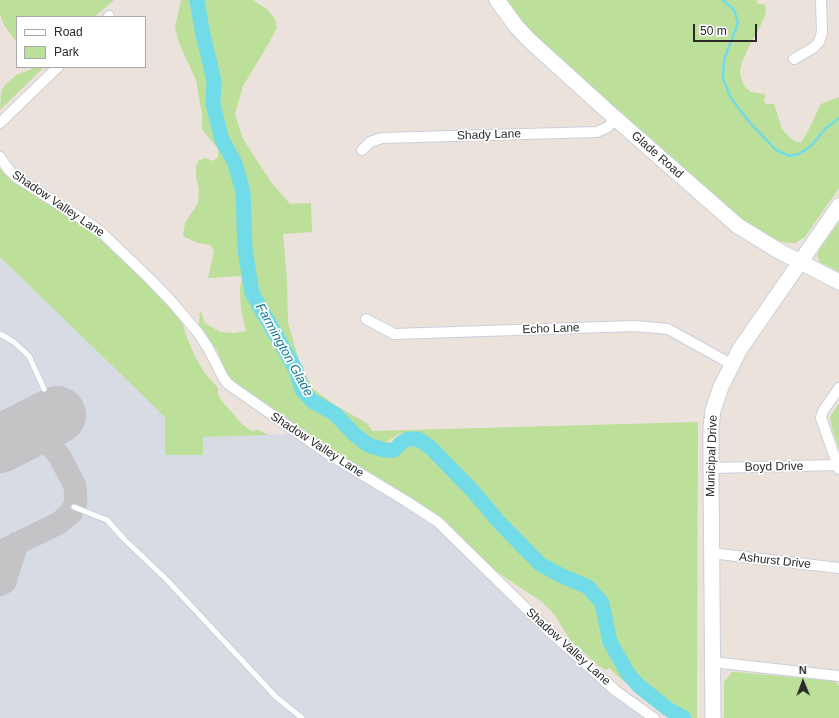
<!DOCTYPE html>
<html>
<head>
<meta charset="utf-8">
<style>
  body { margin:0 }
  #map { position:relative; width:839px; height:718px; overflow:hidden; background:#ebe2db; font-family:Arial,sans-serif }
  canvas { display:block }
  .legend { position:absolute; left:16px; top:16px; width:130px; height:52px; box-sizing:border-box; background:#fff; border:1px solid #a9a9a9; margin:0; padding:5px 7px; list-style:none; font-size:12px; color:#292929 }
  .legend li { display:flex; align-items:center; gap:8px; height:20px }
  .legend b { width:20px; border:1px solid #a9a9a9 }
  .north { position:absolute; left:783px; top:662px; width:40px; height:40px; -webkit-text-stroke:3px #fff; paint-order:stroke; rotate:359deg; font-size:11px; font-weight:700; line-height:16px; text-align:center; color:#292929 }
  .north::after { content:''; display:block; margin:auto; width:14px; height:18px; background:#292929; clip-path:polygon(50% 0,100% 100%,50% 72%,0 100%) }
  .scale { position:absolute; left:693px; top:24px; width:64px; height:18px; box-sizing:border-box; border:2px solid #292929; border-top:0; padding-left:5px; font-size:12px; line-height:14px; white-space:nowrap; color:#292929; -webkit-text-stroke:3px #fff; paint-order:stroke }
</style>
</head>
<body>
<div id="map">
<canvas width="839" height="718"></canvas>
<ul class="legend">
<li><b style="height:5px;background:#fff"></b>Road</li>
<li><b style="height:11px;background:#bcdf9a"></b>Park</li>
</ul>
<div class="north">N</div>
<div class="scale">50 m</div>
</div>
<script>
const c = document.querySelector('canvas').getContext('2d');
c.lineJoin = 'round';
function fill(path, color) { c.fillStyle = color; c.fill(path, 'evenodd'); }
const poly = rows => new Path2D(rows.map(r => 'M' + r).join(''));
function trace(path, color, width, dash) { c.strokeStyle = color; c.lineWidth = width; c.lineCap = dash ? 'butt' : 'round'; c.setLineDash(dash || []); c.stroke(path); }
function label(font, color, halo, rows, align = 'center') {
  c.font = font + ' Arial,sans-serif'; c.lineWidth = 3.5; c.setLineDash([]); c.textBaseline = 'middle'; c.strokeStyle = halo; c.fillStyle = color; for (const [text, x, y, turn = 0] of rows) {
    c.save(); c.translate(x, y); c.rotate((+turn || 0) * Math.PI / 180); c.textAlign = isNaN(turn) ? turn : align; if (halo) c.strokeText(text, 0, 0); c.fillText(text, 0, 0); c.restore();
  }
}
const airport = poly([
  [0,257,165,417,202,437,292,434,398,500,440,529,614,696,646,718,0,718]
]);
const green = poly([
  [0,0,114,0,94,17,17,17,17,43,4,25,0,14],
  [181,0,194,0,201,36,211,77,210,103,222,145,233,163,242,192,244,249,251,294,294,370,302,392,310,402,333,414,344,426,353,438,375,452,403,451,408,447,414,446,420,447,427,452,455,479,473,495,534,564,588,592,596,600,600,606,606,641,615,658,628,677,679,718,676,718,621,679,609,668,606,670,599,666,571,641,554,614,542,602,494,570,471,549,446,521,408,496,329,450,233,383,225,371,217,350,199,326,200,310,205,323,220,332,235,333,246,331,241,309,240,289,242,276,208,278,214,252,211,245,198,243,183,236,185,223,198,203,199,189,196,177,196,168,198,161,205,158,213,161,218,157,218,149,202,129,202,114,196,80,179,43,175,27],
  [199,0,253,0,268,10,275,19,277,27,269,43,243,86,235,114,243,139,271,182,290,204,311,203,312,232,283,234,287,280,288,323,300,364,313,389,335,405,368,424,372,431,698,422,697,718,688,718,641,686,625,666,612,642,605,602,586,583,540,562,485,502,462,474,403,433,397,435,384,444,379,444,364,438,360,432,347,421,333,411,314,400,304,389,296,368,254,291,246,248,245,191,237,161,227,142,217,114,215,105,218,80,206,37],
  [506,0,756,0,758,4,764,4,766,8,765,16,756,35,752,40,742,62,740,72,742,81,745,87,751,92,765,94,764,101,766,104,774,104,782,129,791,139,797,142,801,142,806,135,821,104,839,97,839,188,804,238,795,243,781,242,744,223,615,108,531,31,518,17],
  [33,67,44,67,0,110,1,92,5,85,16,75,30,70],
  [0,165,87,227,125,260,180,315,187,338,196,358,204,372,218,388,218,394,221,400,241,423,248,429,252,431,258,430,269,435,203,437,203,455,165,455,165,417,0,257],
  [839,222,839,272,820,262,817,255,819,250],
  [839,403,839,449,832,428,830,417],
  [732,672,736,672,835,681,839,686,839,718,724,718,724,682]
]);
const sand = poly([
  [194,0,199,0,206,37,218,80,215,105,217,114,227,142,237,161,245,191,246,248,254,291,296,368,304,389,314,400,333,411,347,421,360,432,364,438,379,444,384,444,397,435,403,433,413,432,421,436,434,445,462,474,485,502,540,562,586,583,600,596,605,602,612,642,633,677,641,686,658,699,688,718,679,718,634,685,615,658,606,641,600,606,596,600,588,592,534,564,473,495,455,479,427,452,420,447,414,446,408,447,397,454,389,455,375,452,353,438,344,426,333,414,310,402,302,392,294,370,251,294,244,249,242,192,233,163,222,145,210,108,211,77,201,36]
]);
const stream = poly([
  [723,0,734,10,738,23,724,60,723,79,731,98,750,123,776,150,789,156,799,154,811,146,826,128,839,118]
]);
const river = poly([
  [197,0,202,30,214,81,213,104,222,140,235,163,243,192,245,249,252,293,296,370,302,390,312,401,335,414,354,434,368,445,384,450,394,450,401,443,408,439,418,439,430,447,471,489,499,522,540,564,562,576,588,587,602,603,610,642,629,675,639,686,668,709,684,718]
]);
const taxiway = poly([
  [0,552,59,523,71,513,76,502,75,486,60,457,53,448,41,438,30,435,16,436],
  [0,585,5,582,17,543]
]);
const runway = poly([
  [0,444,57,415]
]);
const lane = poly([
  [0,334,14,342,29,356,44,389],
  [74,507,107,520,124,539,168,581,276,697,302,718]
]);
const street = poly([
  [109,17,109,16],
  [794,59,813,48,819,42,822,32,821,0],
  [0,123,58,67],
  [362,150,370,142,382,138,597,132,608,127,615,118],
  [0,157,8,169,16,177,90,224,101,232,151,280,172,302,199,334,208,348,223,377,228,384,328,454,406,501,438,522,548,630,616,691,654,718],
  [366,319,394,334,634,326,668,329,731,364],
  [839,388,823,411,821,418,839,469],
  [711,468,837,465],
  [711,553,839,568],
  [712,662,839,676]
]);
const secondary = poly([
  [497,0,516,26,529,40,615,118,738,226,779,251,839,282],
  [713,718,711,468,711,428,713,410,721,387,740,349,839,206]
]);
const streetNames = [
  ["Shady Lane",489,135,-2],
  ["Glade Road",657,155,41],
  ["Shadow Valley Lane",58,204,34],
  ["Echo Lane",551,329,-2],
  ["Shadow Valley Lane",317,445,33],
  ["Municipal Drive",712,456,-88],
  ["Boyd Drive",774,467,-1],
  ["Ashurst Drive",775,561,6],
  ["Shadow Valley Lane",568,647,42]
];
const waterNames = [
  ["Farmington Glade",284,350,61]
];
fill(airport, '#d7dbe3');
fill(green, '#bcdf9a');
fill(sand, '#efe0bf');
trace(stream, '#72dbe8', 2.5);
trace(river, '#72dbe8', 15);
trace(taxiway, '#c4c3c6', 23);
trace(runway, '#c4c3c6', 58);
trace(lane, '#cacfda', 7);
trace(street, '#cacfda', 12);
trace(secondary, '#cacfda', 17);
trace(lane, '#fff', 5);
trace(street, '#fff', 10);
trace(secondary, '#fff', 15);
label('12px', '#292929', '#fff', streetNames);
label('italic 13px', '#137a92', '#fff', waterNames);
</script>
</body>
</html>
